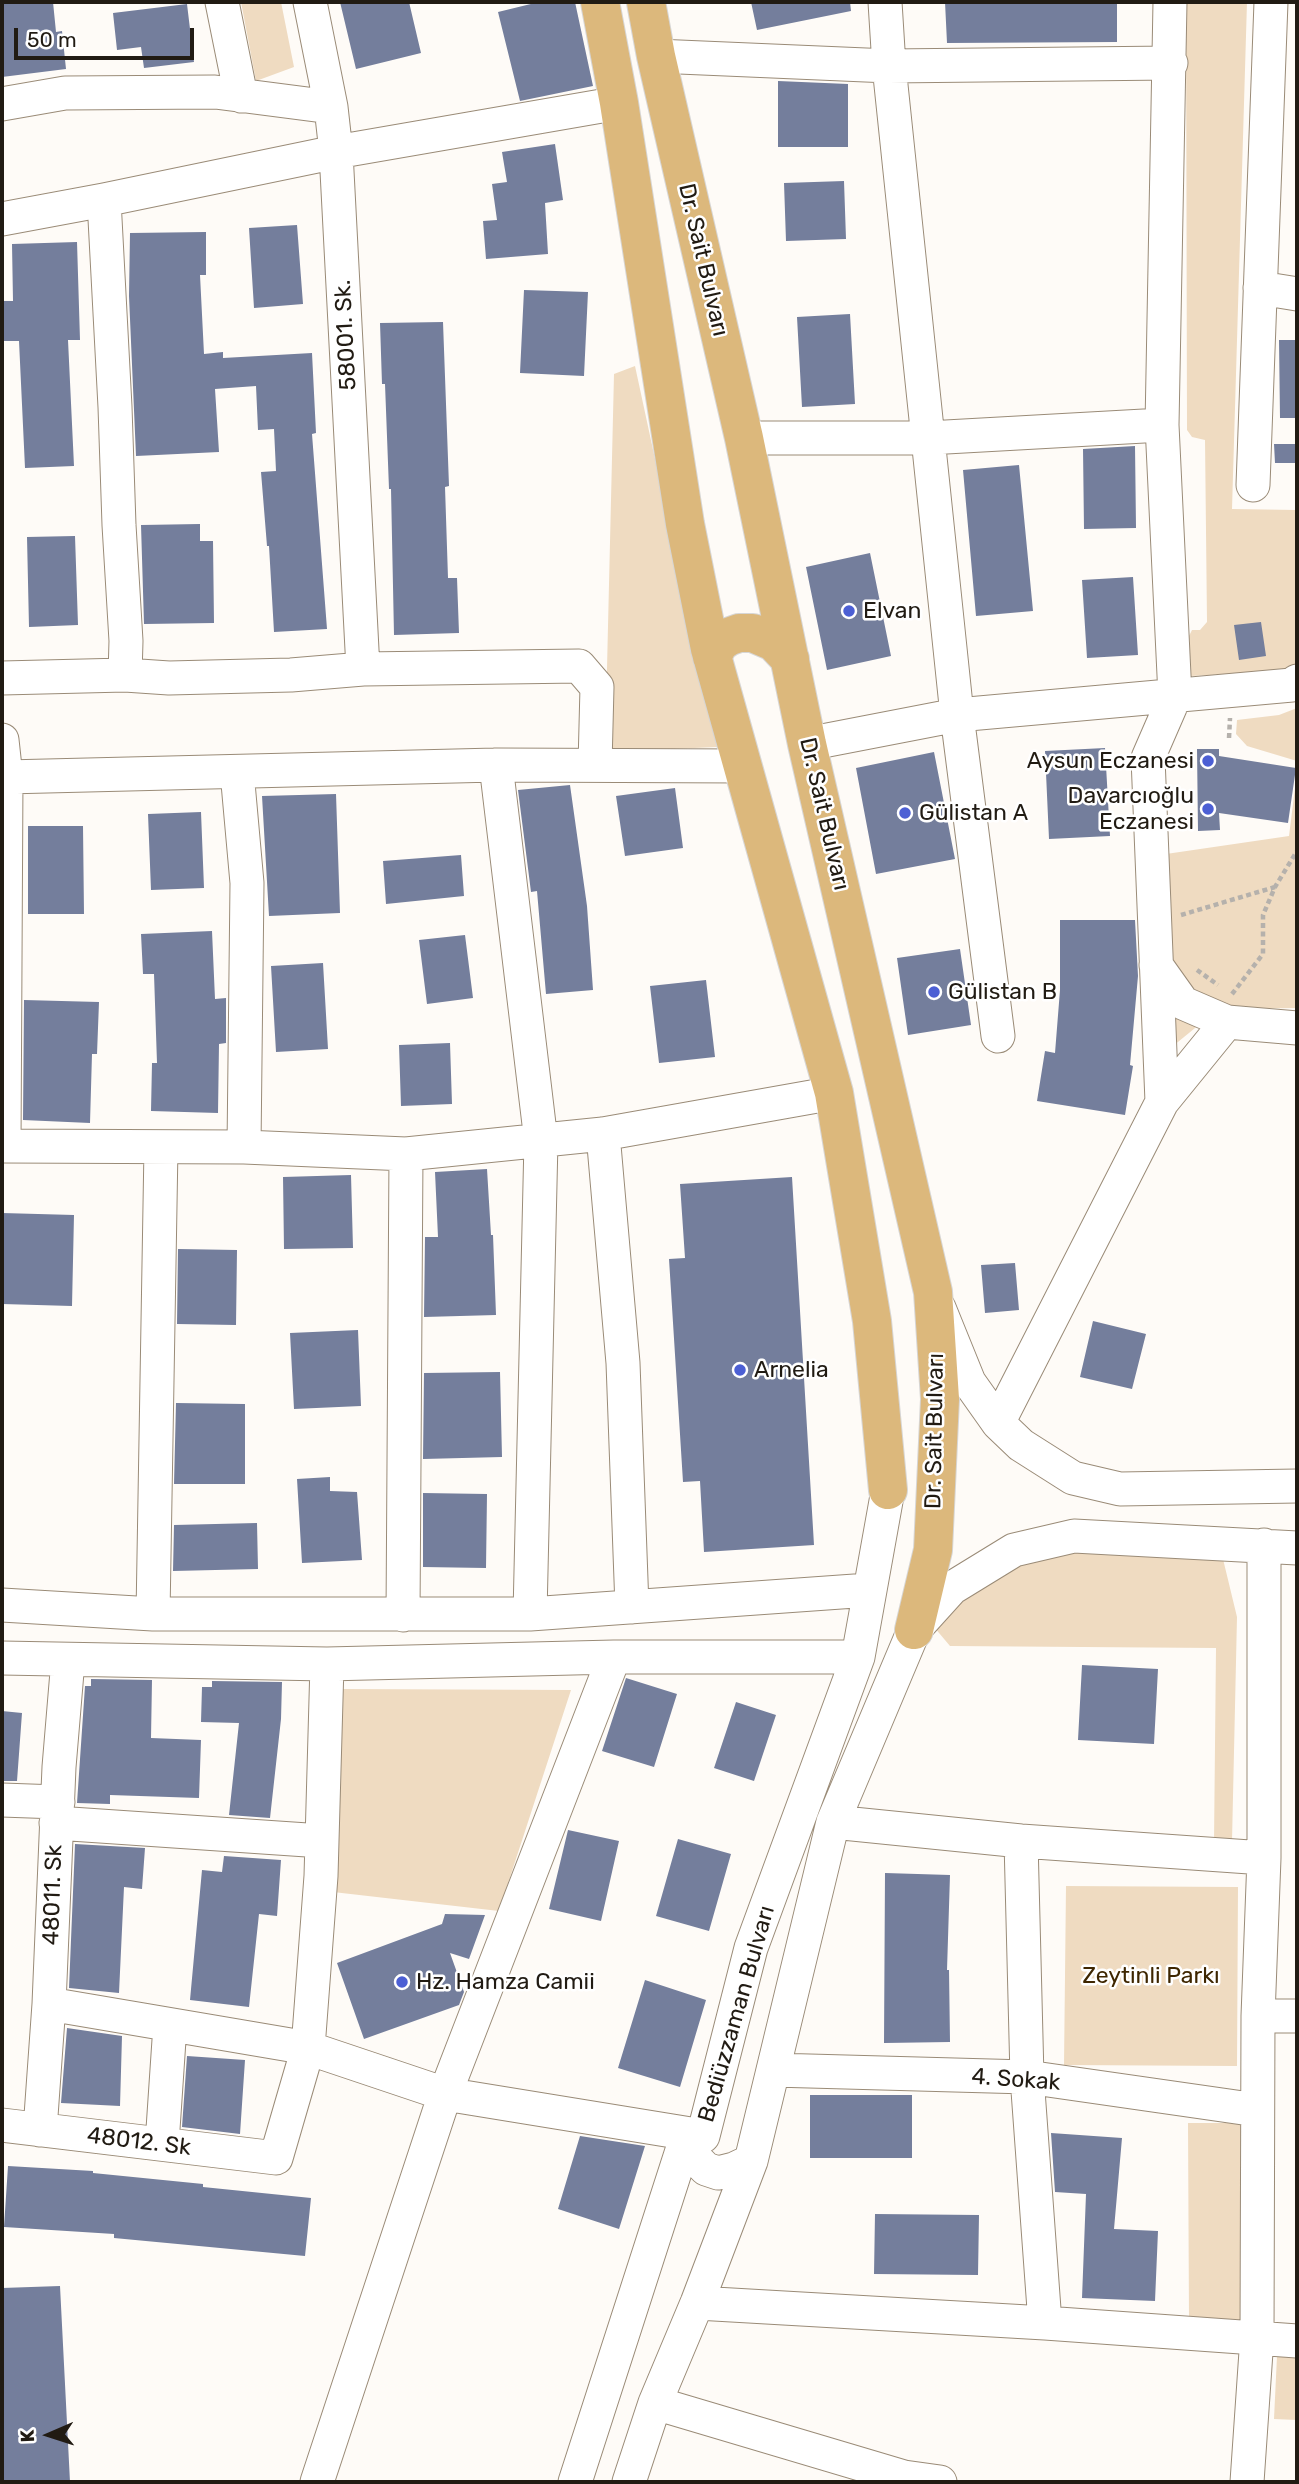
<!DOCTYPE html>
<html>
<head>
<meta charset="utf-8">
<style>
  body { margin:0 }
  #map { position:relative; width:1299px; height:2484px; overflow:hidden; background:#fefbf7; font-family:Rubik,sans-serif }
  canvas { display:block }
  .frame { position:absolute; inset:0; border:4px solid #211b13; pointer-events:none }
  .north { position:absolute; left:14px; top:2400px; width:70px; height:70px; -webkit-text-stroke:5px #fff; paint-order:stroke; rotate:267deg; font-size:19px; font-weight:700; line-height:28px; text-align:center; color:#211b13 }
  .north::after { content:''; display:block; margin:auto; width:24px; height:32px; background:#211b13; clip-path:polygon(50% 0,100% 100%,50% 72%,0 100%) }
  .scale { position:absolute; left:14px; top:28px; width:180px; height:32px; box-sizing:border-box; border:4px solid #211b13; border-top:0; padding-left:9px; font-size:21px; line-height:24px; white-space:nowrap; color:#211b13; -webkit-text-stroke:5px #fff; paint-order:stroke }
</style>
</head>
<body>
<div id="map">
<canvas width="1299" height="2484"></canvas>
<div class="frame"></div>
<div class="north">K</div>
<div class="scale">50 m</div>
</div>
<script>
const c = document.querySelector('canvas').getContext('2d');
c.lineJoin = 'round';
function fill(path, color) { c.fillStyle = color; c.fill(path, 'evenodd'); }
const poly = rows => new Path2D(rows.map(r => 'M' + r).join(''));
function trace(path, color, width, dash) { c.strokeStyle = color; c.lineWidth = width; c.lineCap = dash ? 'butt' : 'round'; c.setLineDash(dash || []); c.stroke(path); }
function label(font, color, halo, rows, align = 'center') {
  c.font = font + ' Rubik,sans-serif'; c.lineWidth = 5; c.setLineDash([]); c.textBaseline = 'middle'; c.strokeStyle = halo; c.fillStyle = color; for (const [text, x, y, turn = 0] of rows) {
    c.save(); c.translate(x, y); c.rotate((+turn || 0) * Math.PI / 180); c.textAlign = isNaN(turn) ? turn : align; if (halo) c.strokeText(text, 0, 0); c.fillText(text, 0, 0); c.restore();
  }
}
const green = poly([
  [241,2,281,2,294,67,256,81],
  [1186,2,1247,2,1232,509,1297,510,1297,665,1288,671,1191,676,1189,636,1192,630,1200,630,1207,622,1205,440,1192,437,1187,430],
  [635,366,717,747,605,752,614,374],
  [1297,708,1297,761,1247,746,1236,734,1237,720,1279,715],
  [1297,772,1297,1008,1225,1009,1193,996,1164,956,1166,854,1289,836],
  [1169,1004,1200,1024,1173,1046],
  [1069,1549,1223,1559,1237,1617,1232,1841,1214,1842,1216,1648,950,1646,934,1627,961,1600,1015,1562],
  [341,1689,571,1690,499,1911,333,1892],
  [1066,1886,1238,1887,1237,2066,1064,2065],
  [1188,2123,1245,2123,1245,2321,1189,2321],
  [1277,2356,1297,2357,1297,2420,1274,2419]
]);
const building = poly([
  [2,2,53,2,56,32,62,31,66,69,2,77],
  [340,2,409,2,421,53,356,69],
  [539,2,575,2,593,86,520,101,498,12],
  [751,2,850,2,851,11,757,30],
  [945,2,1117,2,1117,42,947,43],
  [187,4,194,62,144,68,141,47,117,50,113,13],
  [778,81,848,84,848,147,778,147],
  [555,144,563,200,545,203,548,254,486,259,483,221,497,220,492,184,507,182,502,152],
  [844,181,846,239,786,241,784,183],
  [297,225,303,304,254,308,249,228],
  [206,232,206,275,200,275,204,354,223,352,223,358,312,353,316,433,312,434,327,629,274,632,269,546,267,546,261,472,276,471,274,429,258,430,256,386,215,389,219,452,136,456,129,296,130,233],
  [77,242,80,340,68,340,74,466,25,468,19,341,4,341,3,301,13,301,12,244],
  [524,290,588,292,584,376,520,373],
  [850,314,855,404,802,407,797,317],
  [443,322,449,486,445,487,448,578,457,578,459,633,394,635,391,489,389,489,385,384,382,384,380,323],
  [1279,340,1297,340,1297,418,1280,418],
  [1274,444,1297,444,1297,463,1275,463],
  [1135,446,1136,528,1084,529,1083,449],
  [1019,465,1033,611,976,616,963,470],
  [200,524,200,541,213,541,214,623,144,624,141,525],
  [75,536,78,625,29,627,27,537],
  [870,553,891,656,827,670,806,567],
  [1133,577,1138,655,1087,658,1082,580],
  [1261,622,1266,656,1239,660,1234,625],
  [1105,748,1110,836,1049,839,1045,751],
  [1197,749,1219,749,1219,756,1296,768,1288,823,1219,813,1220,830,1198,831],
  [934,752,955,859,876,874,856,768],
  [570,785,587,906,593,990,546,994,537,891,531,892,518,790],
  [675,788,683,848,625,856,616,796],
  [336,794,340,913,269,916,262,796],
  [201,812,204,888,151,890,148,814],
  [28,826,83,826,84,914,28,914],
  [461,855,464,896,386,904,383,861],
  [1060,920,1135,920,1138,976,1130,1065,1133,1066,1125,1115,1037,1101,1045,1051,1055,1053,1060,990],
  [212,931,215,999,226,998,226,1043,219,1044,218,1113,151,1111,152,1063,157,1063,154,974,143,974,141,934],
  [465,935,473,998,427,1004,419,940],
  [960,949,971,1025,908,1035,897,958],
  [323,963,328,1049,276,1052,271,966],
  [706,980,715,1057,659,1063,650,986],
  [24,1000,99,1002,97,1054,92,1054,90,1123,23,1120],
  [450,1043,452,1104,401,1106,399,1045],
  [487,1169,491,1235,493,1235,496,1315,424,1317,425,1237,438,1237,435,1172],
  [351,1175,353,1248,284,1249,283,1177],
  [792,1177,814,1545,704,1552,700,1481,683,1482,669,1259,685,1258,680,1184],
  [2,1213,74,1215,72,1306,2,1304],
  [178,1249,237,1250,236,1325,177,1324],
  [1015,1263,1019,1310,985,1313,981,1265],
  [1093,1321,1146,1334,1132,1389,1080,1377],
  [358,1330,361,1406,294,1409,290,1333],
  [500,1372,502,1457,423,1459,424,1373],
  [176,1403,245,1404,245,1484,174,1484],
  [330,1477,330,1491,357,1492,362,1560,302,1563,297,1479],
  [423,1493,487,1494,486,1568,423,1567],
  [257,1523,258,1569,173,1571,174,1525],
  [1082,1665,1158,1669,1154,1744,1078,1740],
  [626,1678,677,1694,654,1767,602,1751],
  [91,1679,152,1680,151,1738,201,1740,199,1798,110,1795,110,1804,77,1803,85,1686,91,1686],
  [212,1681,282,1682,281,1719,270,1818,229,1815,239,1723,201,1722,202,1687,212,1687],
  [736,1702,776,1715,754,1781,714,1768],
  [2,1711,22,1713,17,1781,2,1781],
  [568,1830,619,1841,601,1921,549,1909],
  [678,1839,731,1854,709,1931,656,1916],
  [75,1844,145,1848,142,1889,124,1887,119,1993,69,1988],
  [224,1856,281,1860,277,1916,259,1914,249,2007,190,2000,202,1870,222,1872],
  [885,1873,950,1875,947,1970,949,1970,950,2042,884,2043],
  [445,1914,485,1915,469,1959,450,1953,464,1992,459,2005,364,2039,337,1963,442,1924],
  [645,1980,706,2000,680,2087,618,2068],
  [67,2028,122,2036,120,2106,61,2103],
  [187,2056,245,2060,240,2134,182,2127],
  [810,2095,912,2095,912,2158,810,2158],
  [1051,2133,1122,2138,1114,2229,1158,2231,1155,2301,1082,2298,1086,2194,1055,2192],
  [580,2136,645,2146,619,2229,558,2209],
  [8,2166,93,2171,93,2173,203,2184,203,2187,311,2198,305,2256,114,2238,114,2234,4,2227],
  [875,2214,979,2215,978,2275,874,2274],
  [60,2286,70,2482,2,2482,2,2288]
]);
const path = poly([
  [1229,738,1230,718],
  [1181,915,1275,887],
  [1197,970,1218,985],
  [1232,994,1263,954,1263,915,1275,887,1297,851]
]);
const minor = poly([
  [222,2,241,96],
  [310,2,331,107,336,152,363,669],
  [885,2,889,66,957,715,998,1036],
  [656,56,889,66,1171,63],
  [2,104,65,93,215,92,331,107],
  [104,200,115,407,119,525,126,641,125,675],
  [2,219,104,200,336,152,619,103],
  [1260,288,1297,294],
  [744,438,928,438,1162,425],
  [1253,485,1271,2],
  [2,678,125,675,169,678,291,675,363,669,579,666,597,687,595,765],
  [2,740,6,777,4,1146],
  [807,744,957,715,1292,685,1297,681],
  [496,765,541,1141,530,1614],
  [237,772,247,883,244,1147],
  [6,777,496,765,744,766],
  [1156,965,1183,1003,1227,1022,1297,1028],
  [1162,1102,1148,758,1175,696,1162,425,1170,2],
  [603,1134,623,1363,632,1607],
  [2,1146,244,1147,406,1154,603,1134,834,1093],
  [939,1308,969,1382,998,1423,1021,1445,1073,1478,1120,1489,1297,1486],
  [998,1423,1162,1102,1227,1022],
  [2,1605,153,1614,530,1614,869,1590],
  [153,1614,161,1147],
  [403,1615,406,1154],
  [2,1658,327,1664,614,1657,858,1657],
  [2,1800,58,1802],
  [833,1822,1021,1841,1264,1858],
  [56,1823,322,1841],
  [1021,1841,1027,2077,1045,2323],
  [49,2004,308,2048,445,2094,703,2136],
  [1258,2016,1297,2016],
  [773,2070,1027,2077,1257,2110],
  [2,2125,276,2158,308,2048,321,1876,327,1664],
  [40,2130,49,2004,59,1767,68,1660],
  [686,2138,694,2157,706,2169,718,2173,734,2169,751,2161],
  [162,2144,170,2025],
  [697,2303,1045,2323,1297,2341],
  [655,2403,904,2477,940,2482],
  [317,2482,445,2094,614,1657],
  [575,2482,686,2138,703,2136,751,1948,858,1657,888,1490],
  [629,2482,655,2403,697,2303,751,2161,833,1822,914,1630,952,1588,1014,1550,1074,1536,1297,1548],
  [1247,2482,1257,2337,1258,2016,1264,1858,1264,1545]
]);
const major = poly([
  [600,2,619,103,685,524,710,649,834,1093,872,1321,888,1490],
  [646,2,656,56,744,438,807,744,933,1292,940,1399,933,1550,914,1630],
  [712,657,719,643,728,637,739,633,753,633,774,642,790,659]
]);
const markers = [
  [849,611,7,"#4c5fd4"],
  [1208,761,7,"#4c5fd4"],
  [1208,809,7,"#4c5fd4"],
  [905,813,7,"#4c5fd4"],
  [934,992,7,"#4c5fd4"],
  [740,1370,7,"#4c5fd4"],
  [402,1982,7,"#4c5fd4"]
];
const streetNames = [
  ["Dr. Sait Bulvarı",703,260,77],
  ["58001. Sk.",346,335,-93],
  ["Dr. Sait Bulvarı",824,814,77],
  ["Dr. Sait Bulvarı",935,1431,-89],
  ["48011. Sk",53,1895,-88],
  ["Bediüzzaman Bulvarı",737,2014,-74],
  ["4. Sokak",1016,2080,4],
  ["48012. Sk",139,2142,7]
];
const poiNames = [
  ["Elvan",863,611],
  ["Aysun Eczanesi",1194,761,"right"],
  ["Davarcıoğlu",1194,796,"right"],
  ["Eczanesi",1194,822,"right"],
  ["Gülistan A",919,813],
  ["Gülistan B",948,992],
  ["Arnelia",754,1370],
  ["Hz. Hamza Camii",416,1982]
];
const parkNames = [
  ["Zeytinli Parkı",1151,1976]
];
fill(green, '#efdbc1');
fill(building, '#747e9c');
trace(minor, '#9a8b77', 35);
trace(major, '#d7d6d5', 40);
trace(path, '#b5b1ac', 4.5, [5, 3.5]);
trace(minor, '#fff', 33);
trace(major, '#dcb87c', 38);
for (const [x, y, r, color] of markers) { const dot = new Path2D(); dot.arc(x, y, r, 0, 2 * Math.PI); c.fillStyle = color; c.fill(dot); trace(dot, '#fff', 2.5); }
label('23px', '#211b13', '#fff', streetNames);
label('23px', '#211b13', '#fff', poiNames, 'left');
label('23px', '#3e2600', '#fff', parkNames);
</script>
</body>
</html>
